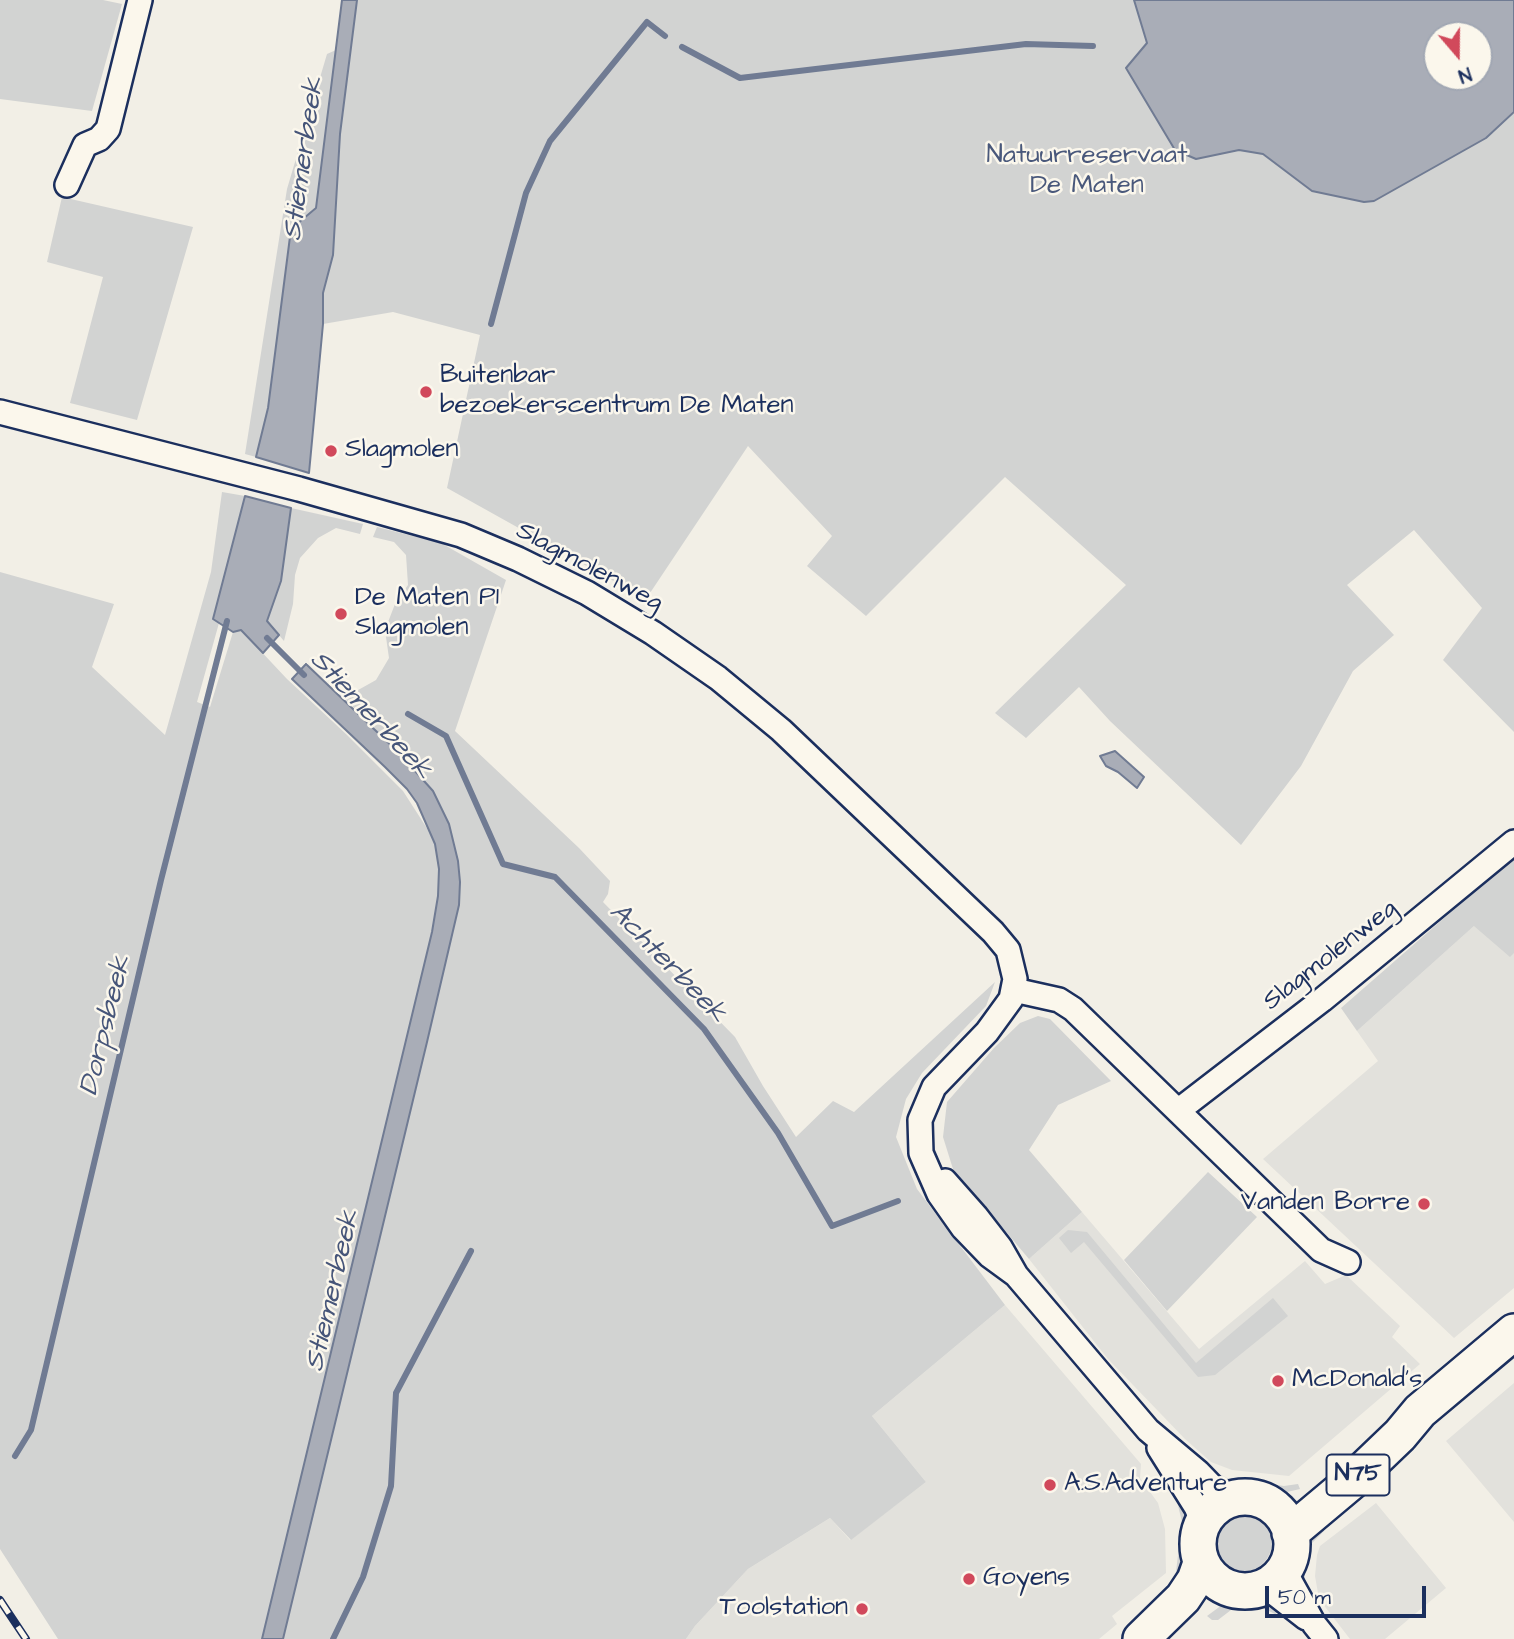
<!DOCTYPE html>
<html>
<head>
<meta charset="utf-8">
<style>
  body { margin:0 }
  #map { position:relative; width:1514px; height:1639px; overflow:hidden; background:#f2efe6; font-family:"Architects Daughter",sans-serif }
  canvas { display:block }
  .north { position:absolute; left:1423px; top:21px; width:70px; height:70px; box-sizing:border-box; background:#fbf7ec; border:2px solid #a1a7b3; border-radius:50%; rotate:160deg; font-size:19px; font-weight:700; line-height:28px; text-align:center; color:#1b2f5e }
  .north::after { content:''; display:block; margin:auto; width:24px; height:32px; background:#d1495b; clip-path:polygon(50% 0,100% 100%,50% 72%,0 100%) }
  .scale { position:absolute; left:1265px; top:1586px; width:161px; height:32px; box-sizing:border-box; border:4px solid #1b2f5e; border-top:0; padding-left:9px; font-size:21px; line-height:24px; white-space:nowrap; color:#1b2f5e; -webkit-text-stroke:5px #fbf7ec; paint-order:stroke }
</style>
</head>
<body>
<div id="map">
<canvas width="1514" height="1639"></canvas>
<div class="north">N</div>
<div class="scale">50 m</div>
</div>
<script>
const c = document.querySelector('canvas').getContext('2d');
c.lineJoin = 'round';
function fill(path, color) { c.fillStyle = color; c.fill(path, 'evenodd'); }
const poly = rows => new Path2D(rows.map(r => 'M' + r).join(''));
function trace(path, color, width, dash) { c.strokeStyle = color; c.lineWidth = width; c.lineCap = dash ? 'butt' : 'round'; c.setLineDash(dash || []); c.stroke(path); }
function label(font, color, halo, rows, align = 'center') {
  c.font = font + ' "Architects Daughter",sans-serif'; c.lineWidth = 5; c.setLineDash([]); c.textBaseline = 'middle'; c.strokeStyle = halo; c.fillStyle = color; for (const [text, x, y, turn = 0] of rows) {
    c.save(); c.translate(x, y); c.rotate((+turn || 0) * Math.PI / 180); c.textAlign = isNaN(turn) ? turn : align; if (halo) c.strokeText(text, 0, 0); c.fillText(text, 0, 0); c.restore();
  }
}
const built = poly([
  [1514,890,1514,1288,1454,1338,1263,1159,1378,1061,1357,1031],
  [1082,1212,1199,1349,1305,1261,1325,1284,1346,1275,1400,1326,1392,1337,1420,1364,1289,1476,1232,1470,1211,1462,1185,1439,1108,1359,1029,1259],
  [1005,1305,1141,1464,1140,1478,1158,1503,1165,1529,1166,1573,1112,1616,1117,1624,1099,1639,686,1639,695,1626,748,1569,830,1518,850,1540,926,1482,872,1416],
  [1514,1383,1514,1522,1446,1441],
  [1376,1503,1446,1588,1385,1639,1350,1639,1319,1599,1315,1576,1317,1555,1320,1546]
]);
const green = poly([
  [0,0,103,0,122,4,92,111,0,99],
  [357,0,1514,0,1514,732,1443,660,1482,608,1414,530,1347,585,1394,635,1353,671,1301,766,1241,845,1110,721,1079,687,1026,738,995,713,1126,585,1005,477,866,616,807,566,832,536,748,446,646,599,447,488,480,335,393,312,323,324,323,293,333,255,340,134],
  [1437,35,1479,35,1479,77,1437,77],
  [336,50,316,208,291,229,268,408,256,457,245,454,287,189,327,54],
  [62,197,193,227,137,420,70,403,103,277,47,262],
  [222,492,245,496,213,618,219,623,197,702,210,707,233,632,241,630,287,679,346,734,403,791,430,833,445,821,416,776,384,738,338,692,351,694,376,680,389,658,385,630,395,604,408,585,406,555,394,542,373,537,377,527,441,543,506,580,455,731,579,848,610,881,608,894,603,902,735,1037,763,1086,796,1137,833,1101,854,1112,995,982,986,1006,922,1073,906,1099,896,1137,917,1189,1005,1305,872,1416,926,1482,851,1540,830,1518,748,1569,695,1626,686,1639,58,1639,0,1549,0,572,114,604,92,667,165,735,211,572],
  [291,508,363,524,360,534,336,528,318,538,300,558,295,575,293,604,284,641,267,621,281,581],
  [1514,857,1514,953,1510,957,1474,926,1357,1031,1341,1008],
  [1038,1016,1050,1019,1111,1081,1058,1105,1029,1150,1082,1212,1029,1259,953,1169,943,1137,947,1102,994,1048,1020,1023],
  [1208,1172,1257,1217,1167,1311,1124,1260],
  [1068,1230,1087,1232,1196,1363,1273,1298,1288,1316,1215,1375,1198,1377,1084,1242,1071,1253,1059,1238],
  [1211,1470,1227,1478,1284,1486,1298,1484,1300,1489,1287,1492,1276,1492,1248,1483,1226,1482,1214,1477],
  [1179,1493,1187,1514,1184,1545,1186,1558,1186,1569,1175,1580,1182,1522,1176,1497],
  '1212 1542a30 30 0 1 1 60 0a30 30 0 1 1-60 0Z',
  [1323,1525,1324,1531,1312,1543,1305,1555,1305,1589,1297,1579,1296,1565,1299,1550,1304,1537],
  [1237,1600,1258,1600,1280,1611,1275,1614,1263,1608,1243,1606,1231,1610,1218,1620,1212,1620,1207,1616,1226,1602]
]);
const water = poly([
  [342,0,357,0,340,134,333,255,323,293,323,324,309,473,256,457,268,408,291,229,316,208,342,0],
  [1134,0,1514,0,1514,112,1486,138,1374,201,1364,202,1312,191,1263,154,1239,150,1196,159,1175,150,1126,68,1147,43,1134,0],
  [1437,35,1479,35,1479,77,1437,77,1437,35],
  [245,496,291,508,281,581,267,621,279,635,263,653,241,630,233,632,213,619,245,496],
  [306,664,398,752,433,791,449,824,458,861,460,882,459,905,427,1042,283,1639,262,1639,432,932,438,896,439,869,435,844,417,803,407,789,385,767,292,679,306,664],
  [1115,751,1144,777,1137,788,1118,772,1106,766,1100,756,1115,751]
]);
const stream = poly([
  [682,47,740,78,1026,44,1093,46],
  [491,324,526,193,550,141,647,22,665,36],
  [267,638,304,675],
  [408,714,446,736,503,864,555,877,704,1029,778,1133,832,1226,898,1201],
  [15,1456,31,1430,161,880,227,621],
  [333,1639,363,1577,391,1486,396,1393,471,1251]
]);
const minor = poly([
  [67,185,85,145,99,139,108,129,140,0],
  [0,412,299,489,461,535,518,559,587,593,653,633,718,678,781,730,993,932,1008,950,1015,979,1011,999,987,1032,934,1087,920,1120,921,1153,939,1194,963,1228,990,1256,1016,1275],
  [1014,990,1059,1000,1073,1009,1321,1250,1348,1262],
  [1179,1110,1322,1000,1514,842],
  [945,1181,976,1216,1000,1247,1016,1275,1148,1430,1198,1472,1226,1501],
  [1159,1448,1196,1507,1203,1523],
  [1284,1570,1314,1624,1326,1639],
  [1265,1586,1306,1618]
]);
const primary = poly([
  '1198 1544a47 47 0 1 1 94 0a47 47 0 1 1-94 0Z',
  [1290,1533,1352,1481,1400,1435,1420,1411,1514,1332],
  [1141,1639,1183,1598,1195,1580,1201,1563]
]);
const rail = poly([
  [0,1600,26,1639]
]);
const markers = [
  [426,392,7,"#d1495b"],
  [331,451,7,"#d1495b"],
  [341,614,7,"#d1495b"],
  [1424,1204,7,"#d1495b"],
  [1278,1381,7,"#d1495b"],
  [1050,1485,7,"#d1495b"],
  [969,1579,7,"#d1495b"],
  [862,1609,7,"#d1495b"]
];
const shields = [
  [1358,1475,63]
];
const shieldNames = [
  ["N75",1358,1475]
];
const parkNames = [
  ["Natuurreservaat",1087,157],
  ["De Maten",1087,187]
];
const poiNames = [
  ["Buitenbar",440,377],
  ["bezoekerscentrum De Maten",440,407],
  ["Slagmolen",345,451],
  ["De Maten P1",355,599],
  ["Slagmolen",355,629],
  ["Vanden Borre",1410,1204,"right"],
  ["McDonald's",1292,1381],
  ["A.S.Adventure",1064,1485],
  ["Goyens",983,1579],
  ["Toolstation",848,1609,"right"]
];
const streetNames = [
  ["Slagmolenweg",589,568,28],
  ["Slagmolenweg",1331,956,-38]
];
const waterNames = [
  ["Stiemerbeek",305,159,-82],
  ["Stiemerbeek",370,716,47],
  ["Achterbeek",667,964,46],
  ["Dorpsbeek",107,1026,-76],
  ["Stiemerbeek",334,1291,-77]
];
fill(built, '#e2e1dc');
fill(green, '#d2d3d2');
fill(water, '#a9adb7');
trace(water, '#707b93', 2);
trace(stream, '#707b93', 6);
trace(minor, '#1b2f5e', 28);
trace(primary, '#1b2f5e', 40);
trace(minor, '#fbf7ec', 23);
trace(primary, '#fbf7ec', 35);
trace(rail, '#1b2f5e', 8);
trace(rail, '#fbf7ec', 5, [16]);
for (const [x, y, r, color] of markers) { const dot = new Path2D(); dot.arc(x, y, r, 0, 2 * Math.PI); c.fillStyle = color; c.fill(dot); trace(dot, '#fbf7ec', 2.5); }
for (const [x, y, w] of shields) { const box = new Path2D(); box.roundRect(x - w / 2, y - 20.5, w, 41, 5); c.fillStyle = '#fbf7ec'; c.fill(box); trace(box, '#1b2f5e', 2); }
label('bold 24px', '#1b2f5e', null, shieldNames);
label('26px', '#49587b', '#fbf7ec', parkNames);
label('26px', '#1b2f5e', '#fbf7ec', poiNames, 'left');
label('26px', '#1b2f5e', '#fbf7ec', streetNames);
label('italic 28px', '#465579', '#fbf7ec', waterNames);
</script>
</body>
</html>
